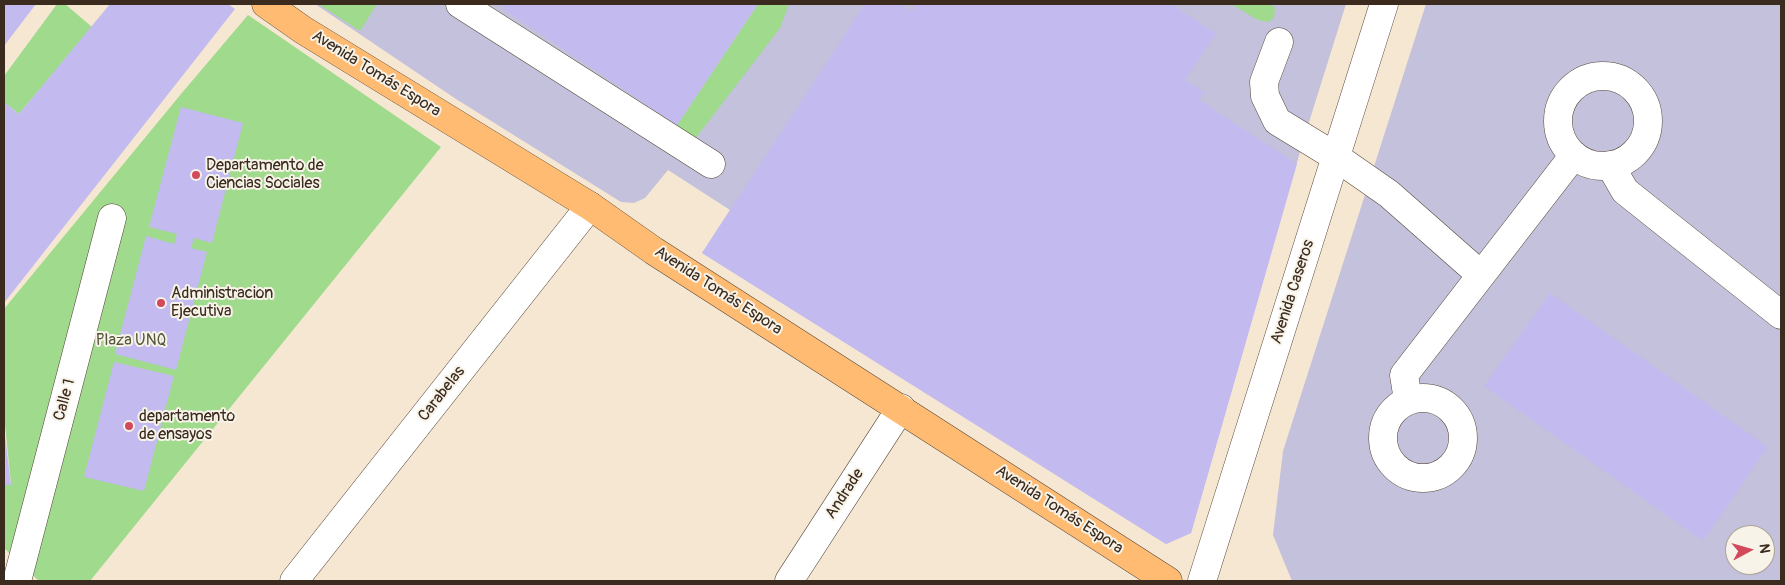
<!DOCTYPE html>
<html>
<head>
<meta charset="utf-8">
<style>
  body { margin:0 }
  #map { position:relative; width:1785px; height:585px; overflow:hidden; background:#f6e7d3; font-family:Pangolin,sans-serif }
  canvas { display:block }
  .frame { position:absolute; inset:0; border:5px solid #3b2a1e; pointer-events:none }
  .north { position:absolute; left:1725px; top:525px; width:50px; height:50px; box-sizing:border-box; background:#f7f3e8; border:1px solid #aca397; border-radius:50%; rotate:84deg; font-size:14px; font-weight:700; line-height:20px; text-align:center; color:#3b2a1e }
  .north::after { content:''; display:block; margin:auto; width:18px; height:22px; background:#d1495b; clip-path:polygon(50% 0,100% 100%,50% 72%,0 100%) }
</style>
</head>
<body>
<div id="map">
<canvas width="1785" height="585"></canvas>
<div class="frame"></div>
<div class="north">N</div>
</div>
<script>
const c = document.querySelector('canvas').getContext('2d');
c.lineJoin = 'round';
function fill(path, color) { c.fillStyle = color; c.fill(path, 'evenodd'); }
const poly = rows => new Path2D(rows.map(r => 'M' + r).join(''));
function trace(path, color, width, dash) { c.strokeStyle = color; c.lineWidth = width; c.lineCap = dash ? 'butt' : 'round'; c.setLineDash(dash || []); c.stroke(path); }
function label(font, color, halo, rows, align = 'center') {
  c.font = font + ' Pangolin,sans-serif'; c.lineWidth = 4; c.setLineDash([]); c.textBaseline = 'middle'; c.strokeStyle = halo; c.fillStyle = color; for (const [text, x, y, turn = 0] of rows) {
    c.save(); c.translate(x, y); c.rotate((+turn || 0) * Math.PI / 180); c.textAlign = isNaN(turn) ? turn : align; if (halo) c.strokeText(text, 0, 0); c.fillText(text, 0, 0); c.restore();
  }
}
const industrial = poly([
  [315,4,1346,4,1304,138,1191,533,1166,544,702,253,730,210,668,170,645,198,634,203,621,202,456,99],
  [1426,4,1781,4,1781,581,1292,581,1273,535,1283,451],
  [1735,535,1765,535,1765,565,1735,565]
]);
const green = poly([
  [57,4,65,4,92,27,19,114,4,102,4,76],
  [318,4,377,4,360,31],
  [758,4,789,4,780,28,695,139,677,125],
  [1231,4,1270,4,1275,8,1274,18,1268,22,1258,20],
  [248,15,441,147,90,581,39,581,4,548,4,485,11,484,4,415,4,309,181,94]
]);
const building = poly([
  [4,4,36,4,4,46],
  [110,4,228,4,235,9,4,303,4,102,19,114],
  [504,4,758,4,677,125,502,8],
  [865,4,901,4,912,11,916,4,1171,4,1216,34,1185,80,1204,92,1199,100,1297,164,1191,533,1166,544,702,253],
  [181,107,243,123,212,243,194,238,191,248,207,252,176,370,115,354,146,236,174,244,177,234,149,227],
  [1550,293,1768,447,1703,541,1484,386],
  [114,362,174,376,144,491,84,477],
  [4,427,11,485,4,485]
]);
const minor = poly([
  [460,4,711,164],
  [1279,42,1264,82,1265,96,1277,121,1336,157,1389,194,1481,275],
  '1558 121a45 45 0 1 1 90 0a45 45 0 1 1-90 0Z',
  [1610,165,1625,191,1781,315],
  '1383 438a40 40 0 1 1 80 0a40 40 0 1 1-80 0Z',
  [1408,400,1404,375,1574,155],
  [17,581,112,218],
  [294,581,590,206],
  [789,581,901,408],
  [1202,581,1384,4]
]);
const major = poly([
  [266,4,303,30,590,206,654,251,1168,581]
]);
const markers = [
  [196,175,5,"#d1495b"],
  [161,303,5,"#d1495b"],
  [129,426,5,"#d1495b"]
];
const streetNames = [
  ["Avenida Tomás Espora",376,74,32],
  ["Avenida Tomás Espora",718,291,33],
  ["Avenida Caseros",1293,292,-72],
  ["Carabelas",442,394,-52],
  ["Calle 1",65,400,-75],
  ["Andrade",845,494,-57],
  ["Avenida Tomás Espora",1059,510,33]
];
const poiNames = [
  ["Departamento de",206,166],
  ["Ciencias Sociales",206,184],
  ["Administracion",171,294],
  ["Ejecutiva",171,312],
  ["departamento",139,417],
  ["de ensayos",139,435]
];
const parkNames = [
  ["Plaza UNQ",131,341]
];
fill(industrial, '#c3c1db');
fill(green, '#9fda8d');
fill(building, '#c3bbf0');
trace(minor, '#574639', 29);
trace(major, '#574639', 29);
trace(minor, '#fff', 28);
trace(major, '#febb71', 28);
for (const [x, y, r, color] of markers) { const dot = new Path2D(); dot.arc(x, y, r, 0, 2 * Math.PI); c.fillStyle = color; c.fill(dot); trace(dot, '#f7f3e8', 2); }
label('16px', '#3b2a1e', '#f7f3e8', streetNames);
label('16px', '#3b2a1e', '#f7f3e8', poiNames, 'left');
label('16px', '#54563a', '#f7f3e8', parkNames);
</script>
</body>
</html>
